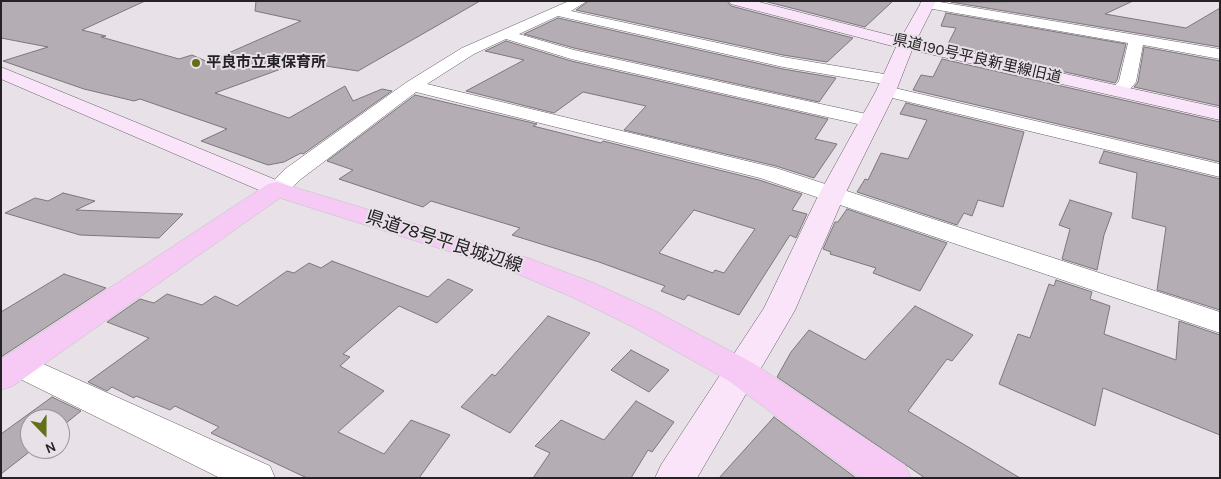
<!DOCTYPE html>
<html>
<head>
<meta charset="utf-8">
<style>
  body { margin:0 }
  #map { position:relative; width:1221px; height:479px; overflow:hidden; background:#e8e1e8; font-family:Karla,sans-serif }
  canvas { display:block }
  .frame { position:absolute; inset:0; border:2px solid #252225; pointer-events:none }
  .north { position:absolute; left:20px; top:409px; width:50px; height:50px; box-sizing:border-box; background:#e8e1e8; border:1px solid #9a959a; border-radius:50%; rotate:158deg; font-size:14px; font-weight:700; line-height:20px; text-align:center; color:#252225 }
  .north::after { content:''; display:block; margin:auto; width:18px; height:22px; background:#63701a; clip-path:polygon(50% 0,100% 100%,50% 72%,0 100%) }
</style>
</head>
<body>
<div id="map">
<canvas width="1221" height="479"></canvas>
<div class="frame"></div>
<div class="north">N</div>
</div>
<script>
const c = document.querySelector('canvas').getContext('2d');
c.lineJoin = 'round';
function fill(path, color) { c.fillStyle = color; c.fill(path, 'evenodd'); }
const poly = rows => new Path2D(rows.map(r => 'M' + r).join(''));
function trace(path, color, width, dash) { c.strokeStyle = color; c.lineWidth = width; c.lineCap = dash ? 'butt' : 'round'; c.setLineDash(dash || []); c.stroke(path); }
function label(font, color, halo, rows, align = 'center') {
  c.font = font + ' Karla,"Noto Sans JP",sans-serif'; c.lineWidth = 4; c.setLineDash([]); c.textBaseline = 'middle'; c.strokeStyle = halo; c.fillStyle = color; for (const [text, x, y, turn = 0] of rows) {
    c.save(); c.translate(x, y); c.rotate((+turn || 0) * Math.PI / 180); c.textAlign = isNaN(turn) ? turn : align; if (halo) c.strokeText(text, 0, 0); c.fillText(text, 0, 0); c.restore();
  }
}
const building = poly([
  [1,1,145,1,82,30,106,36,101,37,179,59,192,55,208,62,301,21,255,11,256,1,480,1,358,71,300,62,215,93,289,118,345,86,353,101,382,89,392,91,303,154,301,153,284,162,268,165,201,141,227,129,140,99,134,101,84,89,3,61,48,47,1,38,1,1],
  [589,1,727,1,731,6,853,38,827,62,783,55,576,10,589,1],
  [764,1,893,1,865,27,764,1],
  [1133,1,1105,14,1186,28,1220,8,1220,47,951,2,1133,1],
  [946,13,1126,44,1117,80,1115,83,947,46,956,28,941,26,946,13],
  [558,18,783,69,836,78,819,102,574,48,524,34,558,18],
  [506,41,571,61,828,119,815,139,837,144,814,178,776,166,624,130,646,106,583,92,554,113,466,91,524,60,485,51,506,41],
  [1144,47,1220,61,1220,106,1134,87,1138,82,1144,47],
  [942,59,1220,122,1220,162,913,90,921,75,933,77,942,59],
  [415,95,537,124,533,126,601,143,603,141,759,180,802,194,792,210,807,214,796,238,790,235,739,315,688,295,684,300,661,291,665,286,599,262,512,235,520,228,431,201,423,207,339,179,353,170,327,161,415,95],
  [694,210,755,229,724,273,715,270,713,273,659,253,694,210],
  [906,103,1024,132,1003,207,978,200,972,216,964,213,957,225,857,192,865,179,868,180,881,153,908,159,927,120,900,114,906,103],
  [1104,151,1220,179,1220,310,1157,290,1166,227,1132,218,1137,173,1099,163,1104,151],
  [63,193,95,201,76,210,183,214,159,238,80,235,5,213,35,198,48,201,63,193],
  [1070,200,1112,213,1104,235,1097,270,1062,259,1070,229,1059,225,1070,200],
  [847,209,947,243,920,291,873,273,876,268,830,254,831,252,823,249,835,222,838,222,847,209],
  [332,261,428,297,448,279,473,290,437,323,399,306,343,354,350,357,340,366,384,391,338,432,384,454,411,420,450,435,419,478,307,478,211,433,219,427,175,406,170,410,136,396,134,398,112,387,107,391,88,382,149,338,107,322,140,299,154,303,167,294,202,305,215,296,237,306,287,271,294,273,309,263,321,268,332,261],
  [64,274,106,288,1,357,1,312,64,274],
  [1056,280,1092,292,1090,299,1110,306,1104,334,1176,360,1179,321,1220,335,1220,435,1103,388,1095,426,999,384,1018,334,1030,338,1049,284,1054,286,1056,280],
  [915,306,973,335,952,361,947,359,908,411,1020,478,925,478,777,377,791,352,809,330,865,360,915,306],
  [548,316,590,333,510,433,461,407,492,374,495,376,548,316],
  [631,350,669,370,649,392,611,370,631,350],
  [52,397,81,411,60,428,60,419,30,419,30,449,33,449,1,474,1,434,52,397],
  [636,401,674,422,652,452,648,450,631,478,533,478,550,453,535,446,561,420,604,440,636,401],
  [774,417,856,478,719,478,774,417]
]);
const street = poly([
  [569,1,587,1,571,11,783,57,890,75,896,76,899,80,896,84,890,85,783,67,558,16,519,34,574,50,871,115,878,117,881,121,878,125,871,127,571,59,506,39,474,54,427,84,776,168,1220,312,1220,333,760,178,416,92,301,179,285,194,277,196,269,194,266,189,285,169,407,82,462,48,569,1],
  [922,1,934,1,1220,49,1220,59,1143,45,1136,82,1125,95,1119,96,1113,95,1110,91,1119,81,1128,43,927,8,922,7,920,4,922,1],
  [886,86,1220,164,1220,177,880,95,877,91,880,87,886,86],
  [19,353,270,466,275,478,220,478,8,373,3,365,8,357,19,353]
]);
const secondary = poly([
  [729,1,755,1,901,38,922,1,936,1,916,41,1220,108,1220,120,912,50,896,91,845,194,795,310,697,478,655,478,661,465,764,308,819,194,876,91,896,47,731,4,729,1],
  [1,67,286,184,289,189,286,194,277,196,268,194,1,79,1,67]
]);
const primary = poly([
  [277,182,528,258,594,283,655,311,753,363,905,465,911,478,859,478,729,381,633,327,572,297,508,270,280,198,13,386,1,390,1,359,268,184,277,182]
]);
const markers = [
  [196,63,5,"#63701a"]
];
const farStreetnames = [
  ["県道190号平良新里線旧道",977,59,13]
];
const farPoinames = [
  ["平良市立東保育所",206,63]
];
const streetNames = [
  ["県道78号平良城辺線",444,242,18]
];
fill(building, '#b4adb4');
trace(building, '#7d777d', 1);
trace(street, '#655f65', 1);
trace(secondary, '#655f65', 1);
trace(primary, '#c2c1c2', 1);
fill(street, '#fff');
fill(secondary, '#fae4fa');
fill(primary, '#f6caf5');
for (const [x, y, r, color] of markers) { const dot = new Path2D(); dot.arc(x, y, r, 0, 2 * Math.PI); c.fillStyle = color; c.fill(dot); trace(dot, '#e8e1e8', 2); }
label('15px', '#252225', '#e8e1e8', farStreetnames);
label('bold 15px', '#252225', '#e8e1e8', farPoinames, 'left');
label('18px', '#252225', '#e8e1e8', streetNames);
</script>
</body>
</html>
